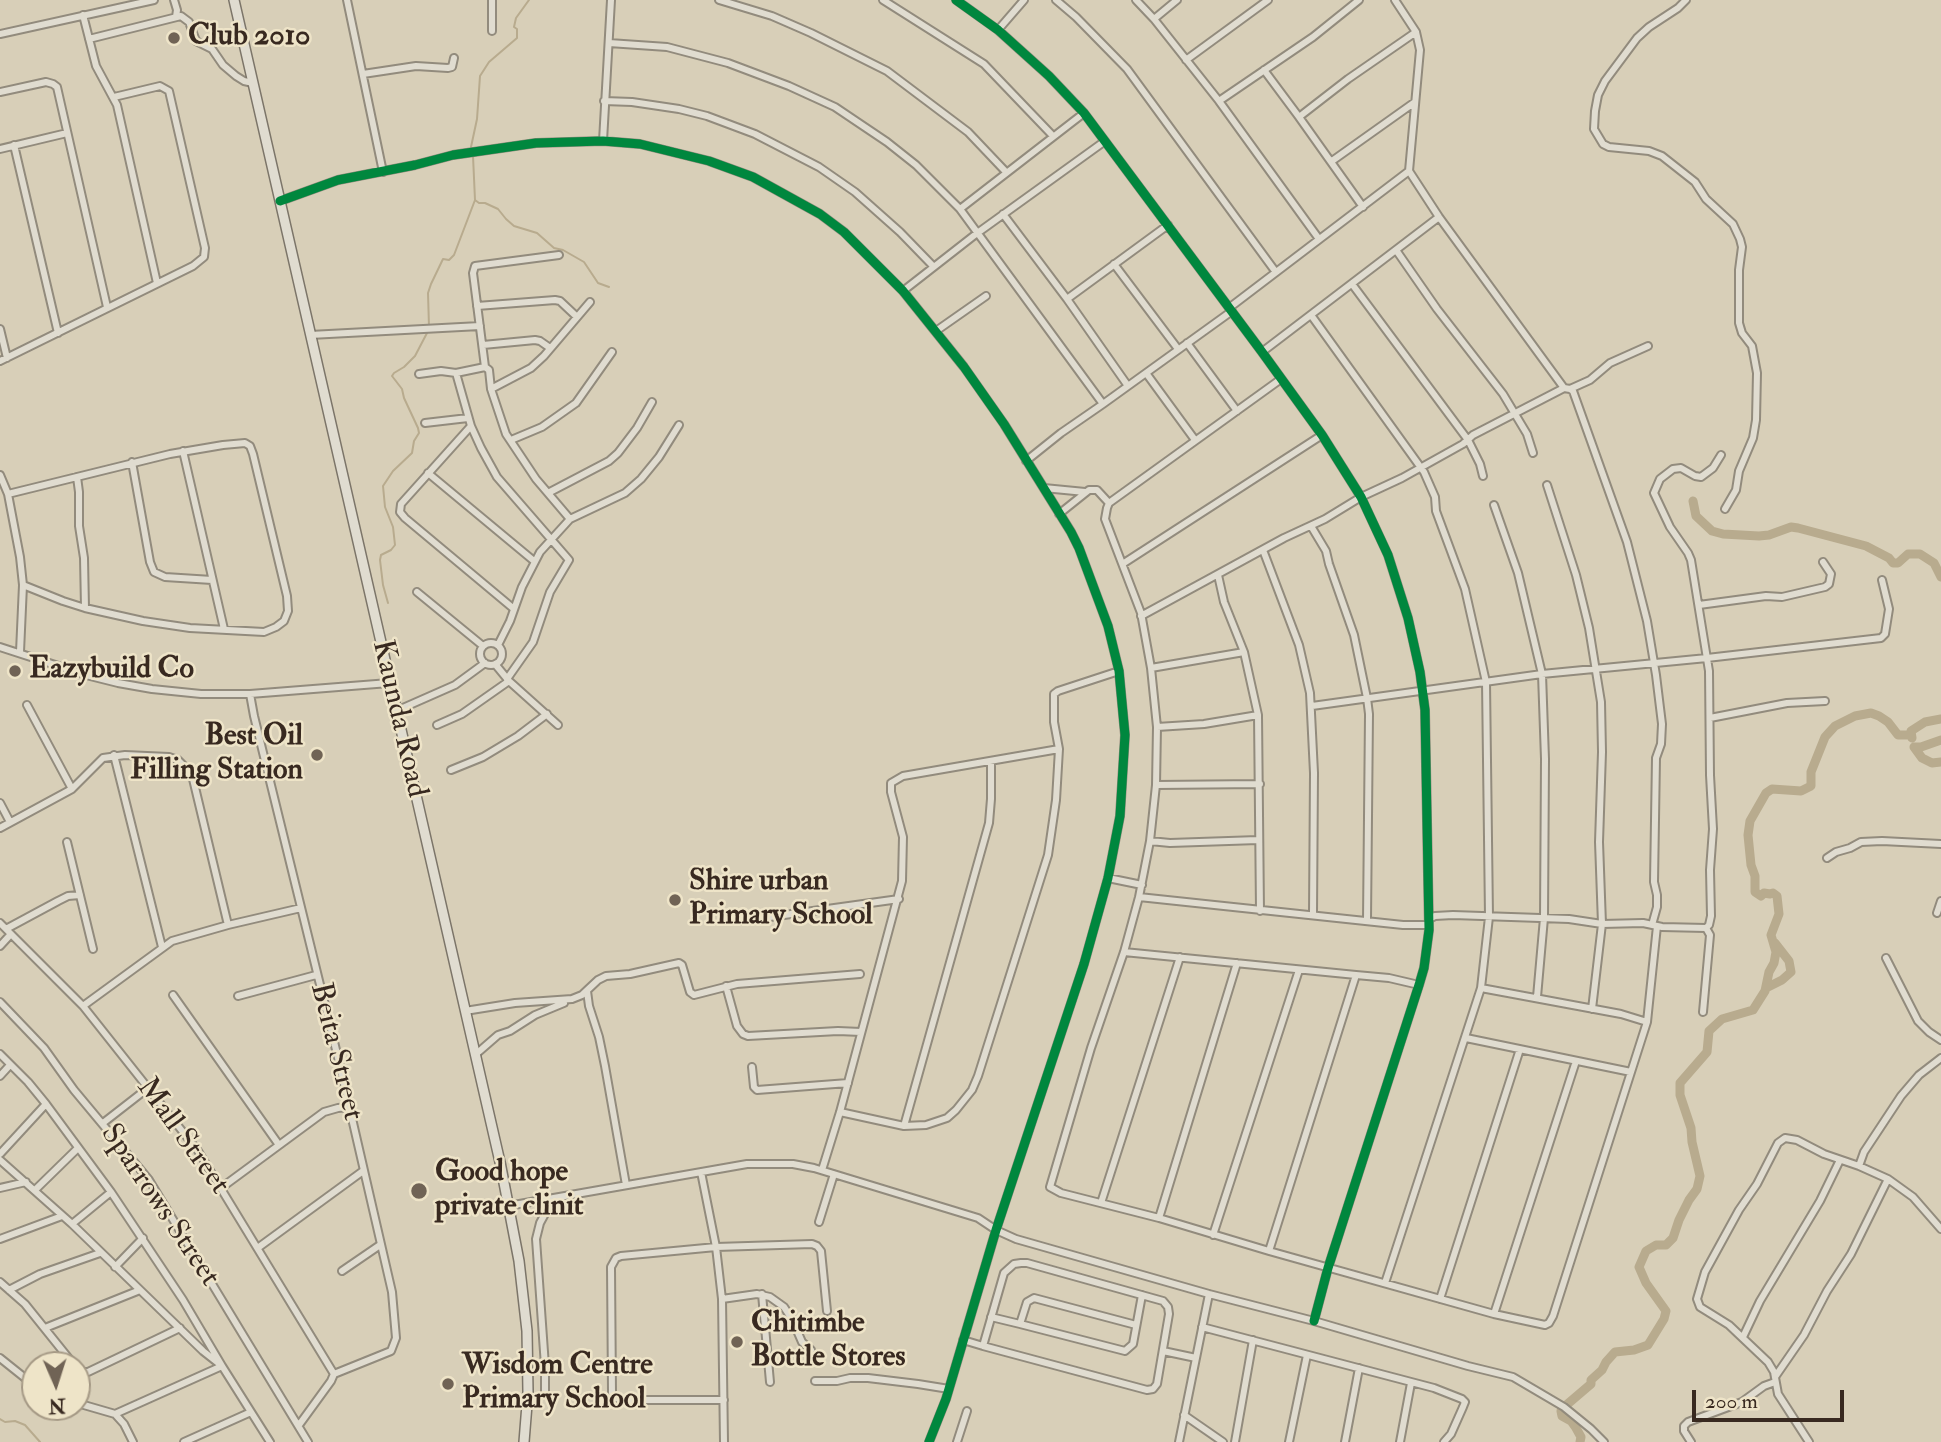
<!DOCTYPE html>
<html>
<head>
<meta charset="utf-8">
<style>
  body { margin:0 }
  #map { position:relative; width:1941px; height:1442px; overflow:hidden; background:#d8cfb8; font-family:"IM FELL Double Pica",serif }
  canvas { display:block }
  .north { position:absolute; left:21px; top:1351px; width:70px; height:70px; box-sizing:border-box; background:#eee4c8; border:2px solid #a59985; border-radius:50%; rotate:177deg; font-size:19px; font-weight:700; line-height:28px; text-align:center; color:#382920 }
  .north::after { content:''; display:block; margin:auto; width:24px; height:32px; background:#706355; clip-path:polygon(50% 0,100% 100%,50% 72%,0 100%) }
  .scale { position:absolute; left:1692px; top:1390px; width:152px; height:32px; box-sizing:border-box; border:4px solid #382920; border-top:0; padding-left:9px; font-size:21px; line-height:24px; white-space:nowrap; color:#382920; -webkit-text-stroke:5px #eee4c8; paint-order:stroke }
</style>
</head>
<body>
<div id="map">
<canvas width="1941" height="1442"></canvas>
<div class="north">N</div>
<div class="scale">200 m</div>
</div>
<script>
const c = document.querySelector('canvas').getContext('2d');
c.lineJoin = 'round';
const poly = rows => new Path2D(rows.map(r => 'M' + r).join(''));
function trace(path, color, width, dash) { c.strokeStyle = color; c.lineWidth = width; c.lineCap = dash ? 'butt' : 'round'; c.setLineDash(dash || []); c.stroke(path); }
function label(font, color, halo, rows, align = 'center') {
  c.font = font + ' "IM FELL Double Pica",serif'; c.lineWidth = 5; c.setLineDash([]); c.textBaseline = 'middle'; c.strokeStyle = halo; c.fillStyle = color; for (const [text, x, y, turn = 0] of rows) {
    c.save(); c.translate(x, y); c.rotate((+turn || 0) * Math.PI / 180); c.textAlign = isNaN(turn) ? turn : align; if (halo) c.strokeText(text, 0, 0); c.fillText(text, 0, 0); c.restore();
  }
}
const stream = poly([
  [471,147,477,119,480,76,489,62,517,38,517,29,514,27,516,18,529,0],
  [475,200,479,203,485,203,498,209,506,219,514,226,537,233,554,248,563,250,584,262,598,283,609,287],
  [429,327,428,293,431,284,443,259,449,260,454,255,475,200,473,156],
  [388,603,383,585,380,560,381,555,391,550,395,545,393,527,385,507,383,486,393,471,412,453,414,441,419,433,418,428,404,398,402,389,392,376,394,373,404,367,415,356,427,333],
  [0,1419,5,1422,15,1421,25,1425,40,1442]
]);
const river = poly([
  [1693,501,1696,516,1712,531,1723,534,1759,536,1769,535,1791,527,1798,528,1866,546,1889,558,1893,563,1898,563,1908,554,1920,554,1934,563,1941,577],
  [1912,738,1911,731,1925,722,1941,719],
  [1941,740,1921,747,1914,747,1922,758,1932,763,1941,762],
  [1766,988,1782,980,1791,972,1789,961,1775,943],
  [1580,1442,1581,1437,1576,1428,1571,1421,1562,1416,1561,1411,1564,1407,1591,1384,1591,1380,1602,1370,1606,1362,1615,1352,1634,1350,1648,1345,1664,1319,1666,1311,1646,1283,1639,1267,1646,1251,1656,1245,1666,1245,1673,1238,1679,1220,1689,1200,1697,1189,1700,1176,1692,1142,1691,1128,1680,1095,1680,1083,1707,1052,1709,1031,1722,1019,1753,1010,1765,991,1769,972,1774,963,1776,952,1771,935,1779,914,1777,896,1773,893,1770,894,1764,893,1761,896,1755,892,1755,876,1751,865,1748,835,1750,821,1766,793,1772,789,1801,791,1811,786,1811,772,1825,737,1835,726,1855,716,1871,713,1879,716,1888,722,1898,735,1910,735]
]);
const street = poly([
  [174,0,177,10,176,17],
  [347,0,383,172],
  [492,0,492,31],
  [719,0,772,16,811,33,887,71,968,132,1006,172],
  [883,0,984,64,1053,136],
  [956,0,998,30,1049,76,1084,113,1262,352,1322,435,1361,497,1388,555,1408,618,1420,672,1425,710,1429,930,1424,968,1419,985,1328,1268,1314,1321],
  [1056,0,1076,17,1127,69,1275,271],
  [1136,0,1154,19,1219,101,1319,239],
  [1395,0,1416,32],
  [1686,0,1678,8,1649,27,1637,38,1605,81,1598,95,1595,111,1594,129,1603,144,1609,147,1649,151,1662,156,1695,182,1706,199,1733,224,1740,239,1742,247,1739,270,1739,323,1742,333,1752,346,1757,373,1756,420,1753,438,1739,471,1736,490,1725,509],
  [83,15,96,66,117,105,157,283],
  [1154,19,1177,0],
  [998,30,1024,0],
  [0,34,154,0],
  [89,39,181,16,189,22,196,41,212,49,223,65,236,76,244,81,253,83],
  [609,43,667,47,728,63,789,86,835,107,887,142,916,165,960,209,1103,404],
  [1186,60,1268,0],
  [1264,70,1299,117],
  [363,74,416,66,448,68,452,67,454,58],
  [0,92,46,82,53,84,57,87,107,307],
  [604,101,632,102,679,109,707,116,755,134,819,167,855,192,900,232,933,266],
  [1219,101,1313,37,1359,0],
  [603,141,611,0],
  [14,145,58,333],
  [0,149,67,133],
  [1332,161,1415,102],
  [280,201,338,180,415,165,453,155,536,143,603,141,640,144,709,161,753,177,820,214,844,232,903,291,964,367,1004,424,1071,532,1079,548,1108,626,1119,671,1125,735,1120,816,1108,878,1084,964,996,1230,946,1399,929,1442],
  [1363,207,1299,117,1348,79,1416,32,1420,50,1409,171,1439,217,1564,388],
  [960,209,1084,113],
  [1003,214,1067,299],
  [1396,250,1437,309,1503,394,1527,434,1533,453],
  [1114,264,1178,349],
  [1352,284,1468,440,1480,464,1483,476],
  [903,291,976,234,1105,141],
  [477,306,555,300,560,301,577,317],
  [1229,308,1409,171],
  [1311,315,1424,472,1435,497,1436,511,1465,589,1486,682,1489,917,1481,988,1385,1283],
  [0,329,7,358],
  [936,331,986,296],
  [310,335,480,326],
  [1187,343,1237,411],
  [483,345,535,340,540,341,550,348],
  [1262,352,1439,217],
  [0,361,193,266,204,257,205,248,169,91,160,86,114,97],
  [485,367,473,273,475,266,559,255],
  [456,373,485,367,489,370,491,389,506,434,536,479,570,519],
  [1146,373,1195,440],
  [419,374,441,371,456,373,471,426,481,448,497,477,569,560,550,592,533,642,507,679],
  [1281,379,1109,503,1107,508,1105,519,1141,613,1151,668,1157,727,1156,785,1150,841,1139,897,1124,952,1091,1048,1050,1187,1061,1193,1159,1218,1269,1251,1494,1314,1545,1325,1549,1323,1553,1316,1647,1022,1657,926],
  [1128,386,1067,299,1168,225],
  [491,389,531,368,544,356,590,302],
  [1570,389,1590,380,1610,363,1648,346],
  [425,423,468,418],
  [471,426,401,504,400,512,405,518,514,609],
  [511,440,542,427,576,403,612,352],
  [183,451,224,629],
  [1026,461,1061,433,1103,404,1232,311],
  [132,462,150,562,154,572,165,577,212,580],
  [428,473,534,561],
  [0,475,8,494,20,557,23,585,20,652],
  [77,477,79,492,79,526,84,558,85,608],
  [1547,485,1576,575,1589,628,1601,702,1602,752,1599,842,1602,924,1592,1009],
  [1044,488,1085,492],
  [548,493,609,461,618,453,637,428,652,402],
  [8,494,170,454,223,445,245,443,250,446,253,454,287,596,288,611,284,621,276,627,264,632,190,628,143,621,85,608,63,601,23,585],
  [1494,505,1518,573,1542,674,1545,759,1544,918,1537,997],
  [1059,514,1089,490,1097,490,1109,503],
  [1311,526,1326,551,1329,564,1354,635,1367,698,1369,714,1367,920],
  [1263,550,1299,645,1310,693,1314,773,1313,914],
  [1124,563,1322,435],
  [1218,575,1224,602,1244,652,1258,715,1260,911],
  [417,592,483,646],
  [1699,605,1766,596,1782,597,1825,587,1829,584,1831,574,1823,562],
  [1141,616,1284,538,1325,519,1361,497,1402,478,1463,444,1473,435,1564,388,1570,389,1573,391,1627,542,1647,621,1656,675,1662,724,1661,744,1656,758,1654,882,1657,895,1657,907,1652,925],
  '480 654a11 11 0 1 1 22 0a11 11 0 1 1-22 0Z',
  [498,645,510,621,522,587,540,552,570,519,625,493,641,479,659,457,679,425],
  [0,647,86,675,118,683,152,689,201,694,250,694,389,683],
  [495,664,509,681,558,725],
  [1151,668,1244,652],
  [250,694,254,716,339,1062,392,1292,396,1338,391,1351,334,1374],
  [27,705,72,789],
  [1312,706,1542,674,1707,658,1881,638,1885,634,1889,609,1882,580],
  [396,711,455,685,485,663],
  [1710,718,1787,703,1825,701],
  [437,725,462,714,509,681],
  [1157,727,1204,724,1258,715],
  [114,755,162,947],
  [451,770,483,757,518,736,547,714],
  [1156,785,1260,784],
  [0,803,10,822],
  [0,828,72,789,103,758,125,755,169,757,178,760,187,769,193,779,228,925],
  [1150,841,1170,843,1258,840],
  [67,842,93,949],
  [1827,858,1836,852,1850,848,1861,842,1882,841,1941,844],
  [1108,878,1142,885],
  [1139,897,1403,925,1429,925],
  [1937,913,1941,901],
  [1429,919,1435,916,1453,915,1569,919,1602,924,1643,923,1662,927,1706,928],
  [741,921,899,899],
  [0,923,83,1006,198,1151,334,1374],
  [1706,928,1709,925,1711,916,1710,870,1713,829,1710,775,1709,671,1691,560,1688,553,1670,527,1654,493,1660,479,1673,469,1681,468,1695,476,1701,477,1713,468,1721,455],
  [6,929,58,901,68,896,80,895],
  [0,946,11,934],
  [1124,952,1356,975,1389,978,1419,985],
  [1886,958,1918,1021,1929,1032,1941,1040],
  [726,986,737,1026,743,1034,748,1036,838,1031,861,1032],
  [1481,988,1621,1014,1647,1022],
  [587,991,589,1006,599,1037,605,1066,626,1185],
  [173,995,279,1145],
  [238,996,316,975],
  [0,1002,44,1048,74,1090,149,1180,308,1442],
  [83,1006,172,941,228,925,301,908],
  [465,1011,515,1003,572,999,582,995,598,980,606,976,630,974,679,963,682,965,690,992,694,995,737,984,860,974],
  [1703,1012,1710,935,1706,928],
  [1466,1038,1631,1072],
  [0,1054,28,1082,46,1104,111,1192,183,1300,222,1366,115,1414],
  [475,1055,498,1035,510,1031,535,1015,564,1003],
  [752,1067,754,1087,757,1090,848,1083],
  [0,1076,10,1065],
  [840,1112,904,1126,926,1125,947,1118,956,1110,972,1090,978,1076,1048,855,1056,800,1059,749,1054,722,1054,694,1058,691,1119,671],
  [103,1123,148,1088],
  [904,1126,989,823,991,799,991,761],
  [0,1154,46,1104],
  [0,1160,72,1224,203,1351,222,1366,270,1442],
  [1859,1166,1864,1152,1901,1096,1919,1075,1941,1058],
  [822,1170,840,1112,902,881,903,837,891,792,891,783,903,776,1059,749],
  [701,1172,716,1247,722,1299,724,1442],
  [0,1188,26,1182],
  [221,1188,324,1112,338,1108,349,1107],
  [35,1190,78,1148],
  [1101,1203,1180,957],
  [508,1206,747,1164,793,1164,814,1168,978,1218,996,1230,1016,1239,1209,1294,1314,1321,1468,1366,1513,1377,1564,1407,1591,1429,1604,1442],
  [1159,1218,1237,963],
  [819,1222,834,1174],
  [72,1224,111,1192],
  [1213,1235,1299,970],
  [0,1239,62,1216],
  [259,1247,363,1171],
  [1269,1251,1356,975],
  [1021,1263,1027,1263,1163,1301,1168,1307,1169,1314,1157,1384,1153,1389,1147,1390,983,1346,1004,1273,1014,1264,1021,1263],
  [115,1267,143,1238],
  [342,1271,380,1245],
  [0,1282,25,1304,74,1365],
  [9,1290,40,1274,100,1253],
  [762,1294,770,1382],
  [722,1299,757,1294,770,1297,784,1307,792,1319,802,1342,811,1350],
  [1440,1299,1520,1049],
  [1494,1314,1576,1061],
  [991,1317,1020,1324],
  [1136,1325,1034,1298,1027,1302,1020,1324,1125,1351,1133,1344,1142,1295],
  [1202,1327,1434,1388,1462,1399,1465,1402,1463,1407,1451,1434,1444,1442],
  [45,1328,140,1290],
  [1743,1337,1760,1301,1820,1201,1840,1160],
  [963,1340,983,1346],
  [1163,1351,1196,1358],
  [0,1358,35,1386],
  [77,1369,83,1372,88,1372,180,1328],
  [1775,1377,1804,1335,1827,1291,1851,1254,1888,1179],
  [815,1381,837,1381,850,1378,868,1378,918,1384,949,1389],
  [545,1395,545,1366,536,1239,540,1223,553,1199],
  [724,1400,621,1400,614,1397,612,1393,611,1267,616,1258,621,1256,716,1247,812,1244,817,1246,821,1251,827,1311],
  [77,1403,115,1414,124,1424,133,1442],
  [1184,1415,1223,1442],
  [299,1425,331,1381,334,1374],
  [184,1442,251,1412],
  [957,1442,967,1411],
  [1179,1442,1209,1294],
  [1235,1442,1253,1340],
  [1289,1442,1307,1355],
  [1345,1442,1359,1368],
  [1400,1442,1411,1383],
  [1691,1442,1684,1431,1684,1426,1688,1422,1742,1402,1764,1386,1775,1382],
  [1809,1442,1778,1394,1774,1372,1768,1362,1729,1325,1700,1307,1697,1299,1705,1272,1739,1210,1757,1184,1778,1143,1785,1138,1797,1140,1824,1154,1859,1166,1888,1179,1913,1197,1941,1229]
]);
const secondary = poly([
  [234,0,500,1162,519,1261,527,1331,528,1392,524,1442]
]);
const cycleway = poly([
  [956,0,998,30,1049,76,1084,113,1262,352,1322,435,1361,497,1388,555,1408,618,1420,672,1425,710,1429,930,1424,968,1419,985,1328,1268,1314,1321],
  [280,201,338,180,415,165,453,155,536,143,603,141,640,144,709,161,753,177,820,214,844,232,903,291,964,367,1004,424,1071,532,1079,548,1108,626,1119,671,1125,735,1120,816,1108,878,1084,964,996,1230,946,1399,929,1442]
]);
const markers = [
  [174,38,7,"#706355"],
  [15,671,7,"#706355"],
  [317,755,7,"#706355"],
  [675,900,7,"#706355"],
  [419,1191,9,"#706355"],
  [737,1342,7,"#706355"],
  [448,1384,7,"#706355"]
];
const poiNames = [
  ["Club 2010",188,38],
  ["Eazybuild Co",29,671],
  ["Best Oil",303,738,"right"],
  ["Filling Station",303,772,"right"],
  ["Shire urban",689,883],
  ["Primary School",689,917],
  ["Good hope",435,1174],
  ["private clinit",435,1208],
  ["Chitimbe",751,1325],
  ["Bottle Stores",751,1359],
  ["Wisdom Centre",462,1367],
  ["Primary School",462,1401]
];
const streetNames = [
  ["Kaunda Road",398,719,77],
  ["Beita Street",335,1052,76],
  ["Mall Street",182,1137,54],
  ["Sparrows Street",159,1206,56]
];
trace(stream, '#b8ab8e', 2);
trace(river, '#b8ab8e', 9);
trace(street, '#928b7d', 10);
trace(secondary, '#7c7569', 12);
trace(street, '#e0dcd0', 6);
trace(secondary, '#e0dcd0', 9);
trace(cycleway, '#00873e', 9);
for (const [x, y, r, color] of markers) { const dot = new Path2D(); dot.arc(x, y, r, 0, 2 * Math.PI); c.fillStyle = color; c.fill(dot); trace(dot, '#eee4c8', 2.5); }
label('bold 30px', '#382920', '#eee4c8', poiNames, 'left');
label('30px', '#382920', '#eee4c8', streetNames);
</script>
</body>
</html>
